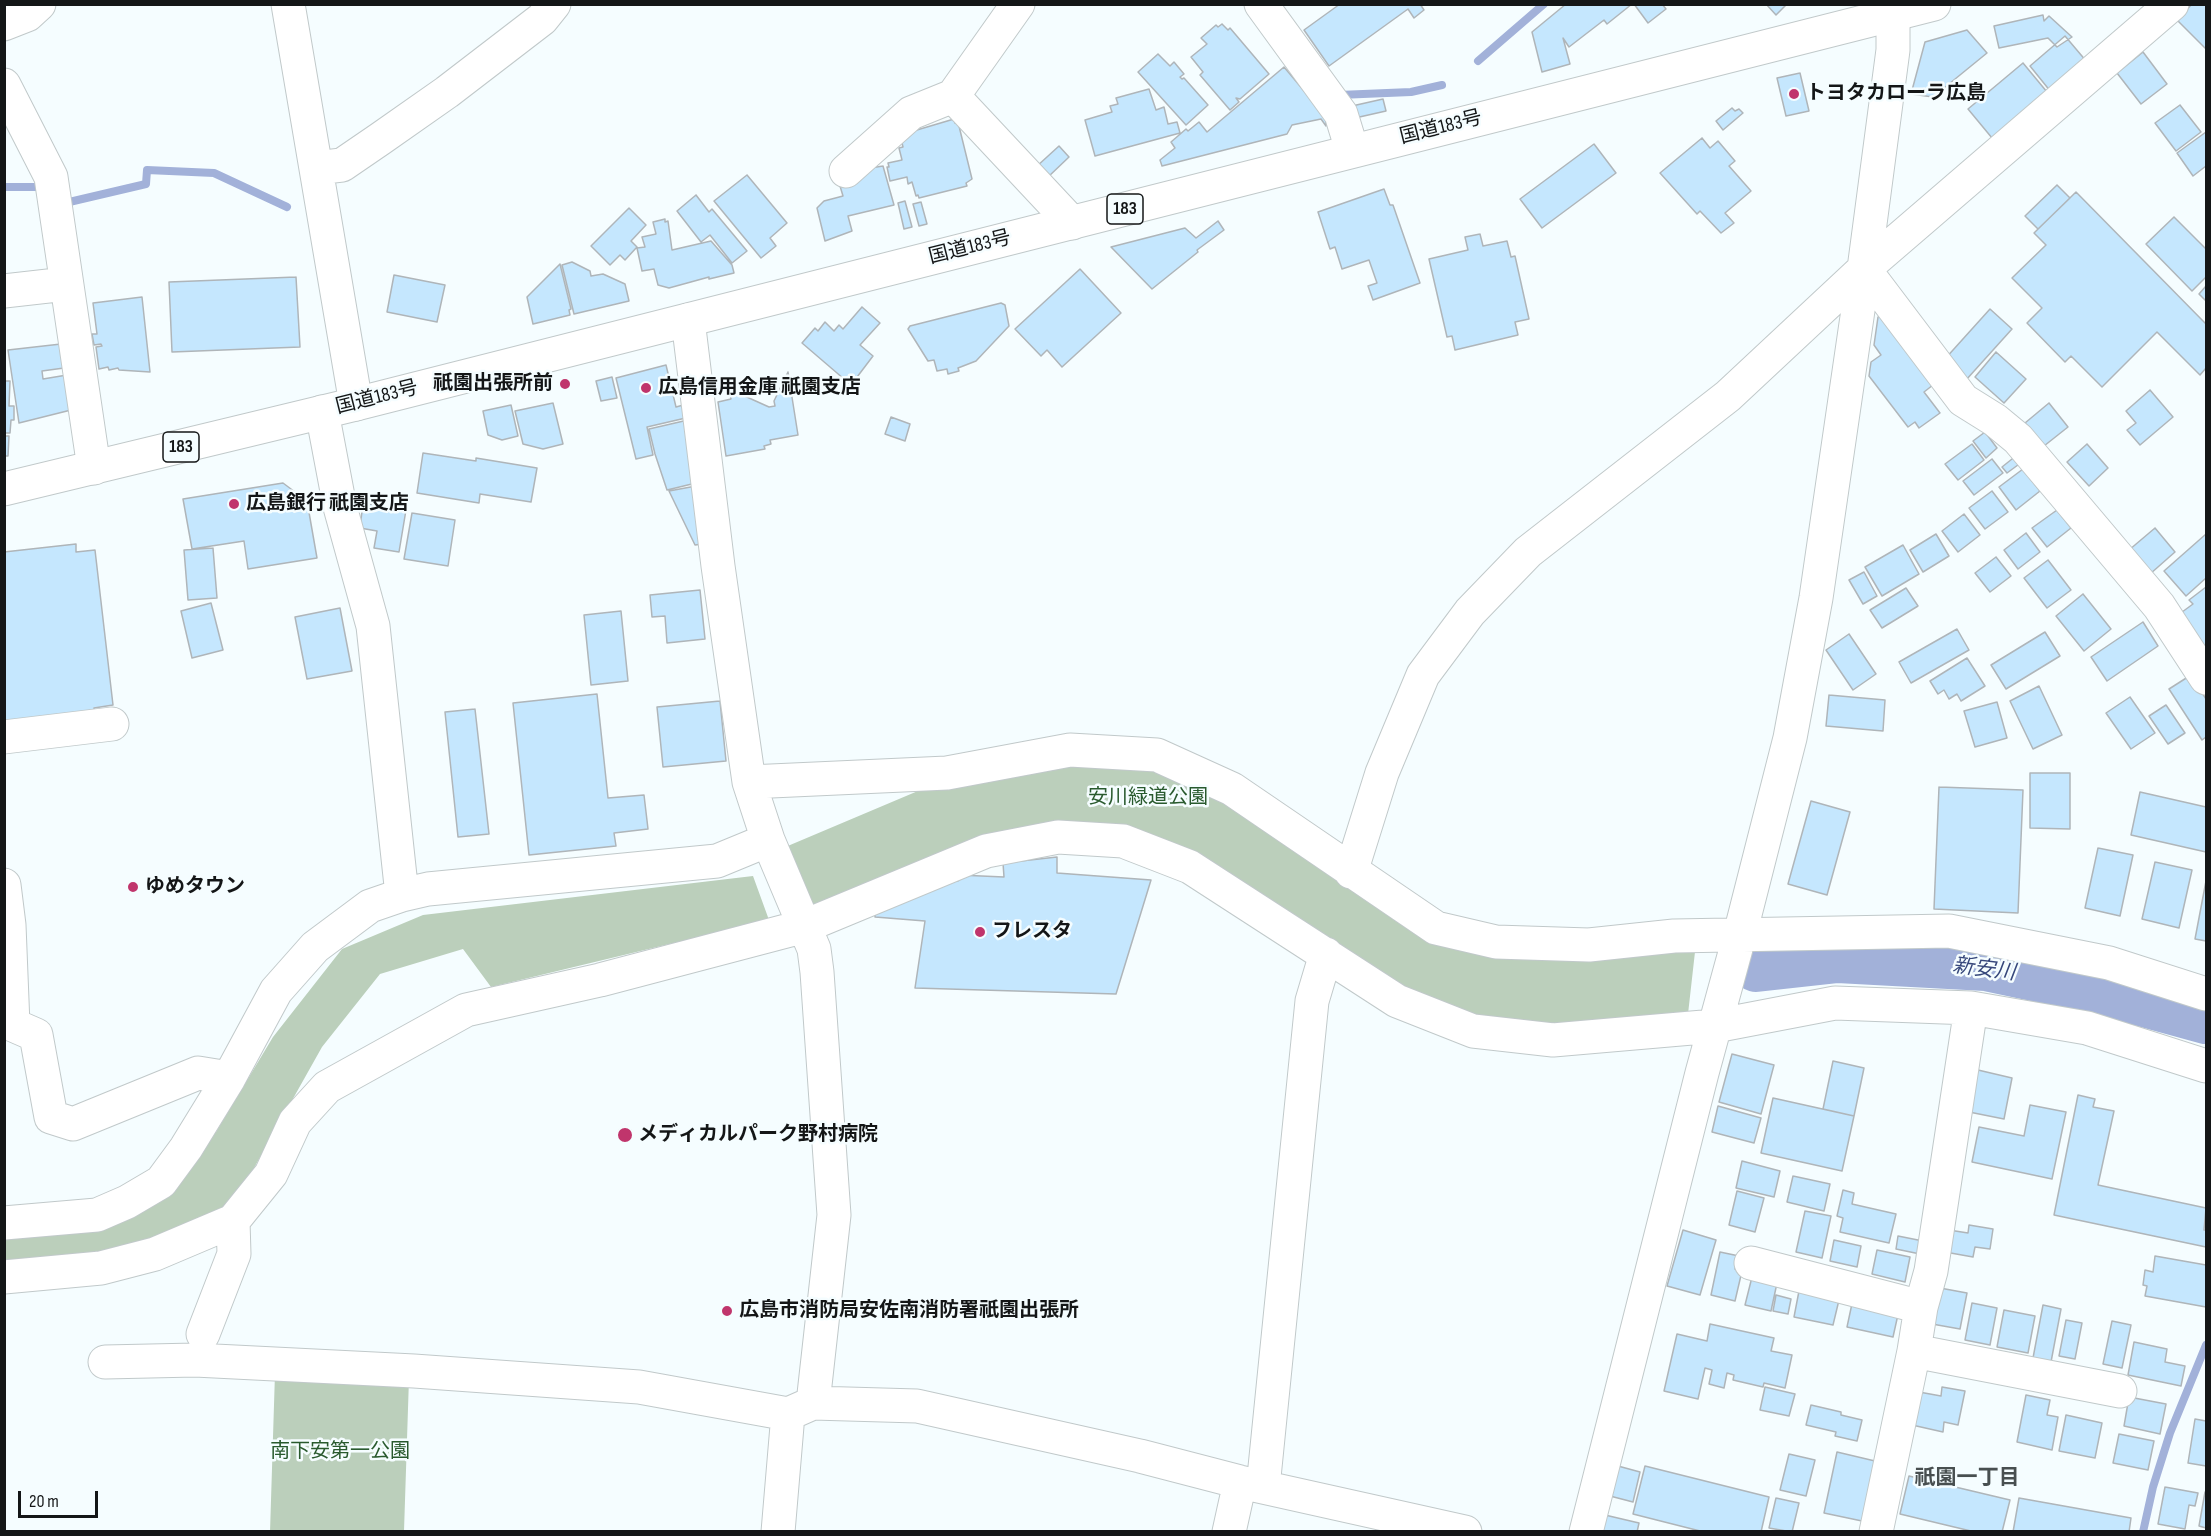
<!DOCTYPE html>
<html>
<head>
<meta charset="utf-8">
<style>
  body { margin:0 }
  #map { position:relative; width:2211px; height:1536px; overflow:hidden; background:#f5fdff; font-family:"Sofia Sans Condensed",sans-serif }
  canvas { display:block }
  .frame { position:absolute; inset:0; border:6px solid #141617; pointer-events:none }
  .scale { position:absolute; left:18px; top:1491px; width:80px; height:27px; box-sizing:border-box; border:3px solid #141617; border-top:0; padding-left:8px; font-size:18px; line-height:21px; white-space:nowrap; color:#141617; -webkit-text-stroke:4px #f5fdff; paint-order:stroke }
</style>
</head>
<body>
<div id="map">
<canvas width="2211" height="1536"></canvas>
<div class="frame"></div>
<div class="scale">20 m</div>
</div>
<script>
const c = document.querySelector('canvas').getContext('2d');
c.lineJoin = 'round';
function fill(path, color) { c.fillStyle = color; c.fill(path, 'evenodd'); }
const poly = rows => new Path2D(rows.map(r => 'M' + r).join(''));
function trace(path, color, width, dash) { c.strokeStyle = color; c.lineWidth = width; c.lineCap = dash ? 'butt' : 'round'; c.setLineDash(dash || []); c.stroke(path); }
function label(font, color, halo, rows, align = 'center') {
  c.font = font + ' "Sofia Sans Condensed","Noto Sans JP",sans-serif'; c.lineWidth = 5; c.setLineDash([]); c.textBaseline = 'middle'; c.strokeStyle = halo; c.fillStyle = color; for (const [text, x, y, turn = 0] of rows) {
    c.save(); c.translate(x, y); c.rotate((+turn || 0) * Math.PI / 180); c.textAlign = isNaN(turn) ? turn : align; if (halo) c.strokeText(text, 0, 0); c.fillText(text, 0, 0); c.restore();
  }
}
const green = poly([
  [1157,760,1431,933,1696,943,1688,1014,1573,1026,1476,1018,1394,983,1239,880,1050,825,814,912,783,848,925,788,1059,761],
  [753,876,769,920,491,987,463,949,380,974,322,1047,231,1209,122,1254,5,1273,5,1231,141,1205,216,1132,273,1037,342,949,423,915],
  [275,1373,409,1378,404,1531,270,1532]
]);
const stream = poly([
  [1478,61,1544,4],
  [1339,95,1411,92,1442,85],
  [4,187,44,187],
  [65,203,146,184,147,170,214,173,287,207],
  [2143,1532,2153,1487,2170,1433,2206,1345]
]);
const river = poly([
  [1756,968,1838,959,1986,967,2104,992,2206,1020]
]);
const building = poly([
  [1340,4,1420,4,1424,10,1414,18,1408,9,1329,66,1304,30,1340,4],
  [1566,4,1632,4,1607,24,1604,20,1569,47,1563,38,1570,64,1542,72,1532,32,1566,4],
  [1634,4,1662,4,1666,9,1648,23,1634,4],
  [1766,4,1787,4,1776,15,1766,4],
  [2192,4,2206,4,2206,49,2177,20,2192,4],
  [2043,15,2044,21,2049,16,2072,37,2057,47,2048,38,1999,48,1994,26,2043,15],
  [1222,24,1228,30,1230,28,1269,74,1240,99,1236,98,1239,102,1230,110,1200,75,1203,72,1191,57,1207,44,1201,38,1216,25,1218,27,1222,24],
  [1967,30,1987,53,1933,97,1911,94,1925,42,1967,30],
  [2065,36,2087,62,2051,92,2030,66,2065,36],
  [2143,52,2167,84,2141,104,2117,73,2143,52],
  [1158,54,1170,66,1174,62,1184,74,1180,77,1182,79,1184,78,1208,105,1186,125,1138,72,1158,54],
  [2023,63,2052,98,1997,144,1968,109,2023,63],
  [1284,67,1326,117,1326,126,1321,119,1292,125,1287,134,1162,166,1160,160,1175,148,1171,142,1186,129,1188,131,1199,122,1207,132,1284,67],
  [1800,73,1809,111,1786,116,1777,78,1800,73],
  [1149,89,1156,110,1164,107,1168,124,1177,122,1180,133,1095,156,1085,120,1112,112,1110,106,1118,104,1116,98,1149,89],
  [1383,99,1386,111,1355,118,1352,106,1383,99],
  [2180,105,2201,132,2176,151,2155,123,2180,105],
  [1732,108,1735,111,1739,109,1743,113,1723,130,1716,121,1732,108],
  [954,119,955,123,958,122,972,179,966,183,967,186,919,198,918,195,916,196,912,182,908,184,907,177,890,181,887,167,889,167,888,163,902,160,899,148,903,147,900,135,954,119],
  [2206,132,2206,166,2193,176,2177,153,2206,132],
  [1702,138,1710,148,1718,141,1735,161,1729,166,1751,191,1725,213,1734,223,1721,233,1700,211,1697,214,1660,173,1702,138],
  [1594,144,1616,173,1542,228,1520,199,1594,144],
  [1059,146,1069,157,1047,178,1036,167,1059,146],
  [883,166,894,205,848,216,852,231,825,241,817,208,824,201,843,196,840,186,853,183,864,169,883,166],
  [747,175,787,223,770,238,776,246,761,258,714,201,747,175],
  [2057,185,2070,198,2038,229,2025,216,2057,185],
  [1384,189,1390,205,1393,205,1420,283,1373,300,1368,286,1377,283,1369,260,1342,269,1335,247,1330,249,1318,212,1384,189],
  [2076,192,2206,324,2206,368,2200,375,2157,332,2102,387,2071,356,2065,362,2027,323,2042,308,2012,278,2046,245,2034,233,2076,192],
  [696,195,709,212,712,209,747,251,732,263,710,235,701,242,677,211,696,195],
  [905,201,912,227,904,229,898,203,905,201],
  [921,202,927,224,919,226,913,204,921,202],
  [629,208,646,225,631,241,637,247,625,260,620,255,610,265,591,246,629,208],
  [2174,217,2206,249,2206,277,2192,291,2146,244,2174,217],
  [665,219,665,222,668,221,672,250,711,241,732,265,734,273,709,279,709,277,669,288,658,285,654,269,642,271,637,248,645,247,642,237,656,234,653,222,665,219],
  [1218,221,1224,230,1197,250,1198,252,1152,289,1111,247,1185,228,1196,238,1218,221],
  [1480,234,1483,246,1507,241,1511,257,1515,256,1529,319,1515,322,1518,335,1455,350,1452,336,1447,337,1429,259,1468,250,1465,237,1480,234],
  [572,262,590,271,591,276,603,274,625,284,629,301,574,314,562,265,572,262],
  [560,264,571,309,569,310,570,315,533,324,527,297,560,264],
  [1080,269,1121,313,1062,367,1047,350,1041,356,1015,329,1080,269],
  [394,275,445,285,437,322,387,312,394,275],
  [296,277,300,347,172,352,169,282,296,277],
  [2206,286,2206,301,2199,294,2206,286],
  [142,297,150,372,119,370,118,368,109,370,108,367,99,369,96,347,102,346,101,344,94,345,92,334,97,334,93,303,142,297],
  [1001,303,1005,305,1009,326,976,361,958,368,959,371,948,374,947,369,937,371,934,360,928,361,908,329,910,326,1001,303],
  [862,307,880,323,860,345,873,356,851,385,802,343,815,328,818,331,825,322,834,331,839,325,843,329,862,307],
  [1990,309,2012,329,1966,380,1944,360,1990,309],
  [1888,310,1933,385,1924,392,1940,413,1919,428,1915,422,1908,427,1869,376,1871,362,1881,355,1874,345,1878,317,1888,310],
  [61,344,64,368,42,371,43,379,67,375,71,410,19,423,8,350,61,344],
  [1996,352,2026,379,2004,403,1975,377,1996,352],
  [666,365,676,407,687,404,690,417,647,427,653,455,636,459,616,378,666,365],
  [788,372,798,435,770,440,771,444,764,446,765,449,726,456,718,402,731,399,729,389,769,407,775,406,774,401,788,372],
  [612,377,617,398,601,401,596,381,612,377],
  [4,381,10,381,9,406,14,406,14,420,11,420,10,433,4,433,4,381],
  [2150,390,2173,417,2140,445,2127,430,2136,423,2126,411,2150,390],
  [553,403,563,444,543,449,523,444,515,411,553,403],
  [2049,403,2068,427,2044,446,2025,423,2049,403],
  [511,405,518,436,502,440,488,435,483,411,511,405],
  [891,417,910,424,905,441,885,434,891,417],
  [688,420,696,483,667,490,655,454,649,429,688,420],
  [1985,432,1997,448,1986,458,1973,441,1985,432],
  [4,436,9,436,8,456,4,456,4,436],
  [1972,444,1984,460,1958,480,1945,464,1972,444],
  [2087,444,2108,468,2089,486,2067,462,2087,444],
  [423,453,476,461,476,458,537,468,531,502,480,494,479,503,417,493,423,453],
  [2017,455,2022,462,2007,473,2002,467,2017,455],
  [1992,459,2003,473,1974,495,1963,481,1992,459],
  [2023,469,2040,491,2016,510,1999,487,2023,469],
  [283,483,307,501,317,558,248,569,244,541,192,549,183,499,283,483],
  [696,486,703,544,695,545,669,491,696,486],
  [1992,491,2008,512,1985,529,1969,508,1992,491],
  [363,503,406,510,399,552,374,548,377,531,360,528,363,503],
  [2057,510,2071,528,2047,547,2032,528,2057,510],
  [412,513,455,520,448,566,404,559,412,513],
  [1964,514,1980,535,1958,552,1942,531,1964,514],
  [2155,528,2175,552,2150,574,2129,550,2155,528],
  [2026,533,2040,552,2018,569,2004,550,2026,533],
  [1936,534,1949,556,1923,572,1910,550,1936,534],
  [2206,534,2206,578,2186,596,2164,571,2206,534],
  [76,544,76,552,95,550,113,705,94,708,97,731,4,742,4,552,76,544],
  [1903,545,1919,574,1882,596,1865,567,1903,545],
  [213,548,217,598,188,600,184,550,213,548],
  [1996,557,2011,576,1990,592,1975,573,1996,557],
  [2048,560,2071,590,2047,608,2024,578,2048,560],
  [1864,572,1877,596,1863,604,1849,580,1864,572],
  [2206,587,2206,654,2178,615,2193,604,2189,600,2206,587],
  [1906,588,1918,606,1882,628,1870,610,1906,588],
  [700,590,705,639,667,643,665,616,652,617,650,595,700,590],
  [2083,594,2111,629,2084,651,2056,616,2083,594],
  [211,603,223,650,192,658,181,611,211,603],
  [340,608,352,671,307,679,295,617,340,608],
  [621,611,628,681,591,685,584,615,621,611],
  [2143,622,2158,646,2107,681,2091,657,2143,622],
  [1957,629,1969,650,1911,683,1899,662,1957,629],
  [2045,632,2060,656,2006,689,1991,665,2045,632],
  [1849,634,1876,674,1853,690,1826,650,1849,634],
  [1967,658,1985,686,1961,701,1957,694,1949,699,1944,690,1938,694,1930,681,1967,658],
  [2191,675,2206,699,2206,737,2202,740,2169,689,2191,675],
  [2039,686,2062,735,2033,749,2010,701,2039,686],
  [597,694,608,798,644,795,648,829,614,833,616,846,529,855,513,703,597,694],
  [1829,695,1885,700,1883,731,1826,726,1829,695],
  [2130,697,2155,733,2131,749,2106,713,2130,697],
  [720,701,726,761,663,767,657,707,720,701],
  [1997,702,2007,738,1975,747,1964,711,1997,702],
  [2166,705,2185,733,2168,744,2149,716,2166,705],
  [475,709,489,834,458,837,445,712,475,709],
  [2030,773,2070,773,2070,829,2030,828,2030,773],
  [1939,787,2023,790,2018,913,1934,909,1939,787],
  [2140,792,2206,807,2206,852,2131,835,2140,792],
  [1811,801,1850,812,1827,895,1788,884,1811,801],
  [2098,848,2133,855,2120,916,2085,908,2098,848],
  [1057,857,1057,873,1151,880,1116,994,915,988,925,921,875,917,875,904,939,879,958,881,959,875,1004,877,1003,863,1057,857],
  [2155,862,2192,870,2179,928,2142,919,2155,862],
  [2206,881,2206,941,2195,939,2206,881],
  [1732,1054,1774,1065,1761,1114,1719,1102,1732,1054],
  [1833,1061,1864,1068,1854,1116,1823,1109,1833,1061],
  [1978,1070,2012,1078,2004,1119,1969,1112,1978,1070],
  [2078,1095,2095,1099,2093,1107,2114,1111,2098,1185,2206,1208,2204,1230,2206,1230,2206,1247,2054,1215,2078,1095],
  [1773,1098,1854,1116,1842,1171,1761,1153,1773,1098],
  [2030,1105,2066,1112,2052,1179,1972,1162,1979,1127,2024,1136,2030,1105],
  [1718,1106,1761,1118,1754,1143,1712,1132,1718,1106],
  [1742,1161,1780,1171,1774,1197,1736,1188,1742,1161],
  [1793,1176,1830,1184,1824,1211,1787,1202,1793,1176],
  [1843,1190,1854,1193,1852,1204,1896,1214,1889,1243,1840,1232,1843,1218,1837,1216,1843,1190],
  [1737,1191,1764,1198,1755,1232,1729,1225,1737,1191],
  [1805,1211,1831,1216,1822,1258,1796,1252,1805,1211],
  [1969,1225,1993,1229,1990,1249,1975,1247,1973,1257,1945,1252,1949,1230,1968,1233,1969,1225],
  [1683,1230,1716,1240,1700,1295,1667,1286,1683,1230],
  [1898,1236,1923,1241,1920,1254,1896,1249,1898,1236],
  [1834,1240,1861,1246,1857,1267,1830,1261,1834,1240],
  [1877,1250,1910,1257,1905,1282,1872,1274,1877,1250],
  [1720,1252,1739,1256,1735,1269,1742,1271,1735,1301,1711,1295,1720,1252],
  [2155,1256,2206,1265,2206,1307,2145,1296,2147,1286,2143,1285,2145,1270,2153,1272,2155,1256],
  [1752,1277,1777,1283,1771,1311,1745,1305,1752,1277],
  [1940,1288,1967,1293,1960,1329,1932,1324,1940,1288],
  [1799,1291,1839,1300,1833,1325,1794,1317,1799,1291],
  [1776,1295,1791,1299,1788,1314,1773,1311,1776,1295],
  [1853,1299,1899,1310,1893,1337,1847,1327,1853,1299],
  [1972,1303,1997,1308,1990,1345,1965,1340,1972,1303],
  [2043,1305,2061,1309,2051,1362,2033,1358,2043,1305],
  [2004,1310,2035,1316,2028,1353,1997,1347,2004,1310],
  [2066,1320,2082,1323,2075,1359,2059,1356,2066,1320],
  [2112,1321,2131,1325,2122,1368,2103,1364,2112,1321],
  [1710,1324,1774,1338,1771,1351,1792,1355,1785,1388,1764,1383,1763,1387,1733,1380,1734,1375,1727,1373,1724,1388,1709,1384,1712,1370,1705,1368,1698,1399,1664,1391,1677,1334,1707,1341,1710,1324],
  [2134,1342,2167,1349,2165,1362,2185,1366,2181,1386,2128,1375,2134,1342],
  [1765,1387,1795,1394,1789,1416,1760,1410,1765,1387],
  [1942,1387,1965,1391,1958,1425,1944,1422,1943,1432,1912,1425,1919,1392,1941,1396,1942,1387],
  [2026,1395,2050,1400,2047,1415,2058,1417,2052,1450,2017,1442,2026,1395],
  [2129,1397,2166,1404,2160,1434,2124,1426,2129,1397],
  [1811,1405,1841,1412,1841,1415,1862,1420,1857,1441,1835,1436,1836,1432,1806,1425,1811,1405],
  [2066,1415,2102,1423,2095,1458,2059,1451,2066,1415],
  [2195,1419,2206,1421,2206,1466,2188,1463,2195,1419],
  [2119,1434,2154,1441,2148,1470,2113,1463,2119,1434],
  [1837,1452,1875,1461,1862,1521,1824,1513,1837,1452],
  [1789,1454,1815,1460,1806,1496,1780,1490,1789,1454],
  [1618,1466,1640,1472,1633,1502,1610,1496,1618,1466],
  [1645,1466,1769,1497,1761,1532,1704,1532,1633,1514,1645,1466],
  [1909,1476,2010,1500,2002,1532,1975,1532,1900,1514,1909,1476],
  [2165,1487,2198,1493,2195,1506,2189,1505,2185,1529,2158,1524,2165,1487],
  [2205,1492,2206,1493,2206,1528,2199,1526,2205,1492],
  [1776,1498,1799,1503,1792,1532,1769,1528,1776,1498],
  [2019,1498,2131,1518,2129,1532,2013,1532,2019,1498],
  [1605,1515,1639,1523,1637,1532,1601,1532,1605,1515]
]);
const minor = poly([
  [288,4,356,404],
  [1261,4,1341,114,1352,150],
  [4,24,27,15,39,4],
  [4,85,51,177,94,468],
  [953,96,1018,4],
  [316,168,342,165,380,139,447,92,542,19,554,4],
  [846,171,911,113,953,96,1072,223],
  [1864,269,1963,400,1995,420,2018,439,2159,606,2206,678],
  [4,291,66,284],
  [688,320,718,566,749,782,768,840,814,949,817,972,834,1215,813,1403],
  [322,412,340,507,373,626,402,895],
  [4,737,112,724],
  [749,782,947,773,1070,750,1157,755,1232,789,1436,928,1496,942,1589,945,1674,936,1949,931,2109,963,2206,994],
  [1351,872,1382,773,1423,675,1470,612,1528,552,1728,396,1864,269,2172,4],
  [4,885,9,925,13,1025,36,1035,51,1117,73,1124,198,1073,229,1078],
  [4,1223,97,1215,127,1202,161,1182,186,1148,229,1078,276,991,315,947,370,906,402,895,428,889,717,861,768,840],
  [1751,1263,1921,1307],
  [4,1277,101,1268,155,1254,233,1221,271,1174,295,1122,327,1087,466,1010,600,980,805,926,986,851,1058,837,1123,841,1190,867,1397,1001,1473,1031,1553,1040,1715,1026,1835,1003,1971,1008,2087,1028,2206,1066],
  [203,1334,234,1254,233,1221],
  [1914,1351,2120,1391],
  [105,1362,195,1360,414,1371,639,1387,788,1414,813,1403,917,1406,1140,1456,1240,1482,1465,1532],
  [1263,1487,1312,1001,1326,954],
  [778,1532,788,1414],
  [1229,1532,1240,1482],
  [1586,1532,1702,1073,1740,934,1790,738,1816,598,1864,269,1893,50,1893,15],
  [1876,1532,1914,1351,1921,1307,1931,1271,1971,1008]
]);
const highway = poly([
  [4,489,356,404,1934,4]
]);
const markers = [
  [1794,94,6,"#c0356c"],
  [565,384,6,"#c0356c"],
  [646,388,6,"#c0356c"],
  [234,504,6,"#c0356c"],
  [133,887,6,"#c0356c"],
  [980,932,6,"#c0356c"],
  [625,1135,8,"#c0356c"],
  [727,1311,6,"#c0356c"]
];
const shields = [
  [1125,209,36],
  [181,447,36]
];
const shieldNames = [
  ["183",1125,209],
  ["183",181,447]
];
const poiNames = [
  ["トヨタカローラ広島",1806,94],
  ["祇園出張所前",553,384,"right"],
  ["広島信用金庫 祇園支店",658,388],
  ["広島銀行 祇園支店",246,504],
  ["ゆめタウン",145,887],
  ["フレスタ",992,932],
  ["メディカルパーク野村病院",638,1135],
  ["広島市消防局安佐南消防署祇園出張所",739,1311]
];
const streetNames = [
  ["国道183号",1441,128,-14],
  ["国道183号",970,248,-14],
  ["国道183号",377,398,-14]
];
const parkNames = [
  ["安川緑道公園",1148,798],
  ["南下安第一公園",340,1452]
];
const waterNames = [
  ["新安川",1984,970,7]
];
const neighbourhoodNames = [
  ["祇園一丁目",1967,1479]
];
fill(green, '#bbcfbb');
trace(stream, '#a2b1d9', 8);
trace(river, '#a2b1d9', 48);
fill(building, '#c5e7fe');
trace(building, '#afb5b9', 1.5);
trace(minor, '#c1c9ca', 35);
trace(highway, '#c1c9ca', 35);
trace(minor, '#fff', 33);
trace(highway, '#fff', 33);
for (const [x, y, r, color] of markers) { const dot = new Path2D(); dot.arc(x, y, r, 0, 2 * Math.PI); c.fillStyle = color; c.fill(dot); trace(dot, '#f5fdff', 2); }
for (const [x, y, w] of shields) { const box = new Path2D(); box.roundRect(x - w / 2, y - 15, w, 30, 4.5); c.fillStyle = '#f5fdff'; c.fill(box); trace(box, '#141617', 1.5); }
label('bold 18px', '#141617', null, shieldNames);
label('bold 20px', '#141617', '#f5fdff', poiNames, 'left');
label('20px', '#141617', '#f5fdff', streetNames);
label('20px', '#295a2e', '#f5fdff', parkNames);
label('italic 21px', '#36477b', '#f5fdff', waterNames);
label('bold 21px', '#484f50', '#f5fdff', neighbourhoodNames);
</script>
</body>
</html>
